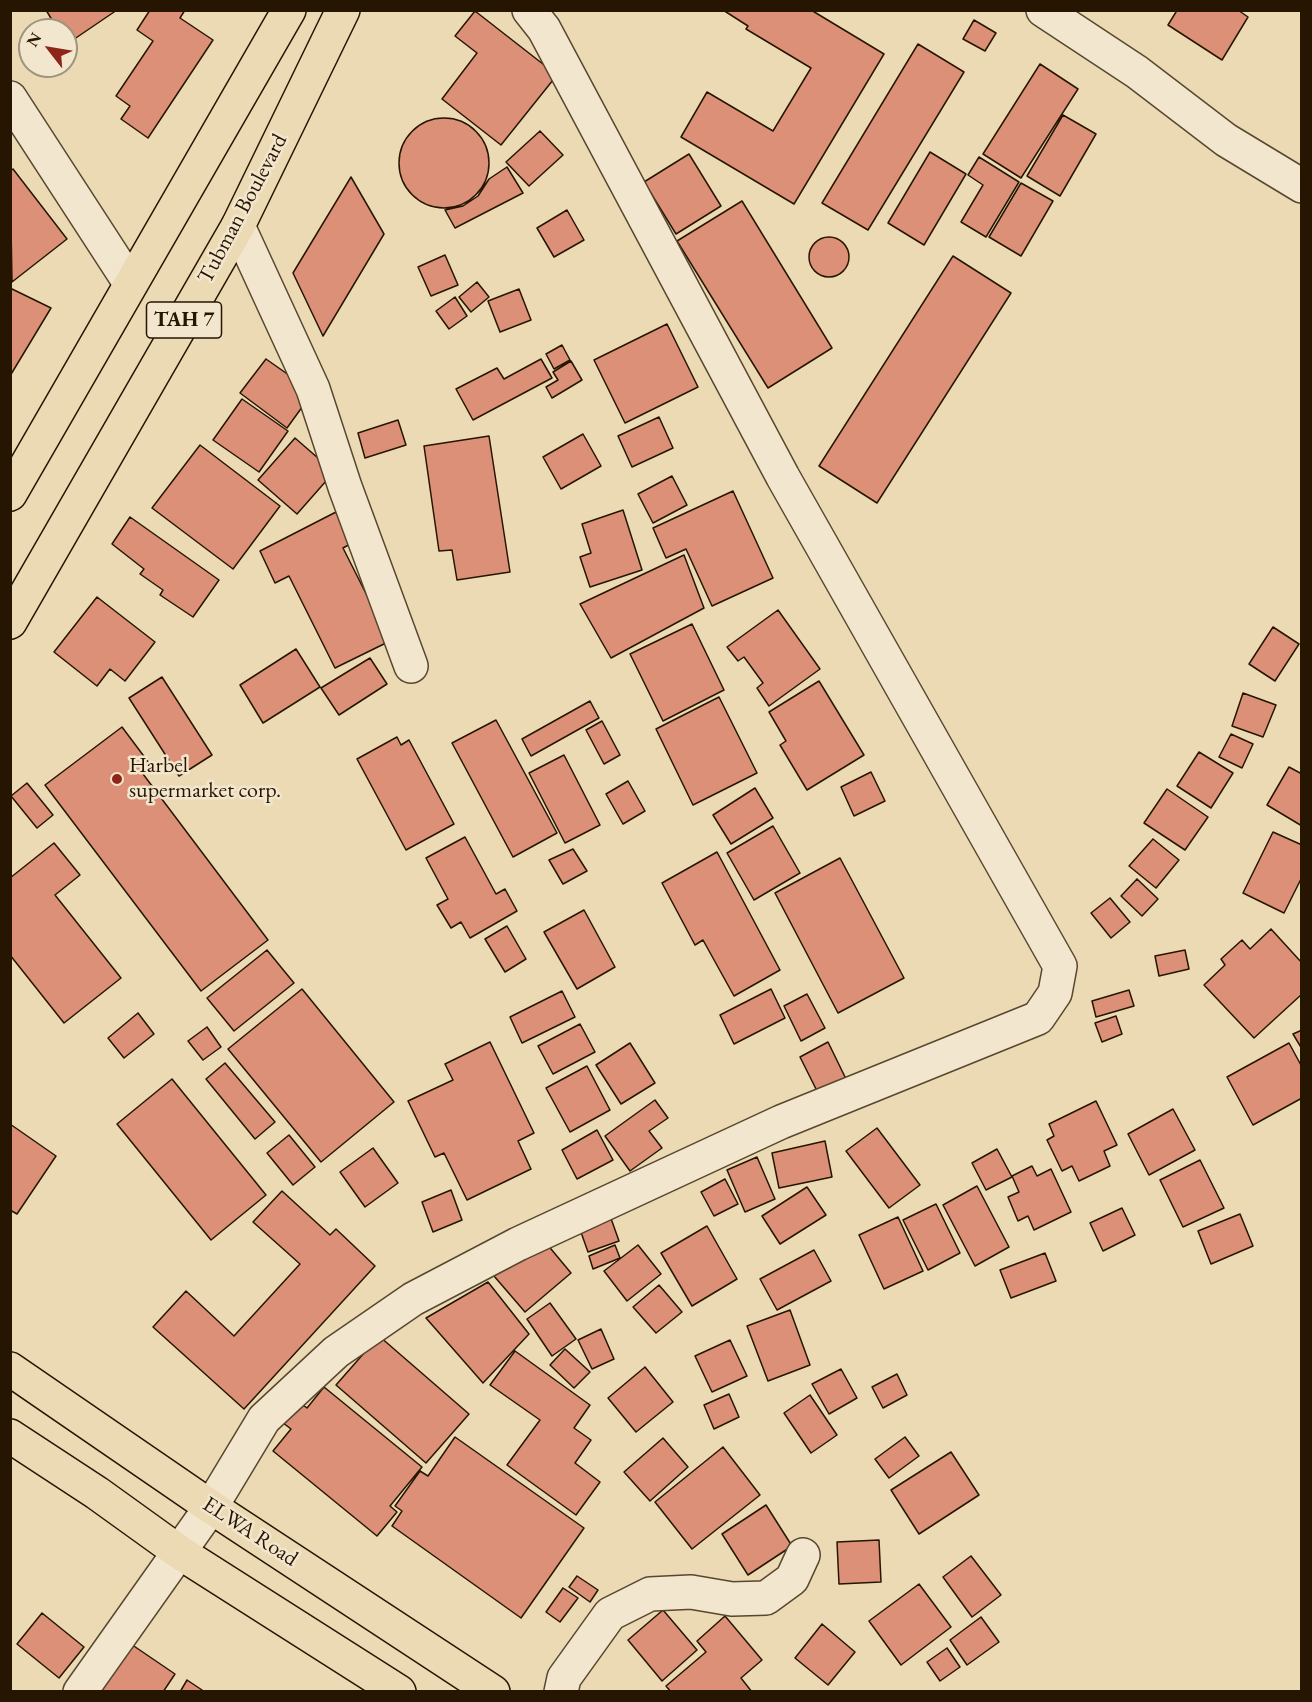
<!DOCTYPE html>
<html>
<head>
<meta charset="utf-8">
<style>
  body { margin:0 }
  #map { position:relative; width:1312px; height:1702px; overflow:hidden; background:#ebdab4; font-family:"EB Garamond",serif }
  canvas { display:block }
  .frame { position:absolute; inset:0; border:12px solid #261601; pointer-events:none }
  .north { position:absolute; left:18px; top:18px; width:60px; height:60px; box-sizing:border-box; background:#f2e7ce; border:2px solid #a0937c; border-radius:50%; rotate:301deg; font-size:16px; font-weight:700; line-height:24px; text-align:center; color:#261601 }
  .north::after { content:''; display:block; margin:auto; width:21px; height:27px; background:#8f2418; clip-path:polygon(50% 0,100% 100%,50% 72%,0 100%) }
</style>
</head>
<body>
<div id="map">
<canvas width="1312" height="1702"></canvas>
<div class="frame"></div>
<div class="north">N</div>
</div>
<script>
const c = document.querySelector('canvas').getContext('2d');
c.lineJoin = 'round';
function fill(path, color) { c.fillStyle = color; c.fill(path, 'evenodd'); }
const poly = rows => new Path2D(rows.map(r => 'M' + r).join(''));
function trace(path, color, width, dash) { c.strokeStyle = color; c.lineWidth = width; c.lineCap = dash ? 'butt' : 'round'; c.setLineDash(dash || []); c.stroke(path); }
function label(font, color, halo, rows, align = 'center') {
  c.font = font + ' "EB Garamond",serif'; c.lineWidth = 5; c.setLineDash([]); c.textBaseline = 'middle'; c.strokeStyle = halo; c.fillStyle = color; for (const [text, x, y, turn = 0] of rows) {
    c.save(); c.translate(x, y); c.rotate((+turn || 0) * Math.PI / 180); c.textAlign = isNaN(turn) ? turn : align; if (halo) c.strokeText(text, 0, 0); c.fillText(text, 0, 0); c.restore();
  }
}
const building = poly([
  [46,10,117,10,67,44,66,30,58,30,46,10],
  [150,10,185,10,180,18,213,40,148,138,121,119,130,106,116,96,153,41,137,30,150,10],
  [811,10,884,54,794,204,681,137,707,92,773,131,811,68,746,29,748,26,723,10,811,10],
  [1173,10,1238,10,1248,17,1222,60,1168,25,1176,12,1173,10],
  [475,11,557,75,501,145,442,99,477,53,455,36,475,11],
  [974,20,996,33,985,51,963,39,974,20],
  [918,44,964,72,868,230,822,203,918,44],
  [1040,64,1078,89,1021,178,983,154,1040,64],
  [1063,115,1096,134,1060,196,1027,176,1063,115],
  '399 163a45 45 0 1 1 90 0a45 45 0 1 1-90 0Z',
  [540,131,563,155,529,186,506,162,540,131],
  [930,152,966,174,924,245,888,223,930,152],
  [689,154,721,206,676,234,644,182,689,154],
  [979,157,1019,182,986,237,961,222,983,185,968,175,979,157],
  [507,167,523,193,455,228,445,210,463,206,478,196,489,179,507,167],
  [13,169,67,239,12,282,10,171,13,169],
  [351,177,384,234,323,336,293,273,351,177],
  [1021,183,1053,201,1021,256,989,237,1021,183],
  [742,201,832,348,768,388,677,241,742,201],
  [567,210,584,240,554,257,537,228,567,210],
  '809 257a20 20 0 1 1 40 0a20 20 0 1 1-40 0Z',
  [445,255,458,285,431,296,418,267,445,255],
  [953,256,1011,293,877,503,819,466,953,256],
  [477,282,489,297,471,312,459,297,477,282],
  [10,288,51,308,10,376,10,288],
  [519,289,531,320,500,332,488,301,519,289],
  [455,297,467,316,449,329,436,311,455,297],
  [667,324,698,387,625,423,594,360,667,324],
  [562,345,570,360,554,369,546,354,562,345],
  [266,359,313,392,287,428,240,393,266,359],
  [541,359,552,378,473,420,456,389,497,368,504,379,541,359],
  [571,361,582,380,552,398,546,387,558,380,553,372,571,361],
  [242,399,288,431,259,472,213,440,242,399],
  [659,417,673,448,632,467,618,436,659,417],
  [398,420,406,445,365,458,358,433,398,420],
  [583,434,601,466,561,489,543,457,583,434],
  [489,436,510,572,457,580,452,550,439,551,424,446,489,436],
  [295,438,334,472,297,514,258,480,295,438],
  [200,445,280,506,233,569,152,508,200,445],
  [672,476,687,505,653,523,638,494,672,476],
  [733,491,773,578,712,606,686,549,666,558,653,528,733,491],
  [623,510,642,570,590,587,580,557,591,553,582,524,623,510],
  [336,512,352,543,343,548,390,641,335,668,289,576,275,583,260,551,336,512],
  [130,517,219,580,193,617,160,595,163,590,140,574,144,569,112,544,130,517],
  [684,555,704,608,611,658,580,604,684,555],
  [97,597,155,642,125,681,110,669,97,686,54,652,97,597],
  [778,610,820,669,769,706,757,688,763,683,744,657,738,661,727,647,778,610],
  [692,624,724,690,663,721,630,654,692,624],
  [1273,627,1299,644,1275,681,1249,664,1273,627],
  [296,649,320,687,263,723,240,685,296,649],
  [370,658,387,684,339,715,321,688,370,658],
  [162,677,212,755,179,776,129,698,162,677],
  [819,681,864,755,807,790,780,745,786,741,769,712,819,681],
  [1243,693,1276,705,1263,737,1232,726,1243,693],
  [719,697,757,773,693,805,656,729,719,697],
  [590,701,599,718,531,756,522,739,590,701],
  [496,720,557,833,513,857,452,743,496,720],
  [602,721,620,755,604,764,586,730,602,721],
  [122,727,149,763,140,770,268,940,201,991,45,785,122,727],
  [1231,734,1253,744,1242,768,1219,757,1231,734],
  [397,737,401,745,409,740,454,824,406,850,357,759,397,737],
  [1199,752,1233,773,1211,808,1177,786,1199,752],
  [564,755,600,825,565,843,529,773,564,755],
  [1289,767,1302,774,1302,826,1267,805,1289,767],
  [871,772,885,801,854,816,841,787,871,772],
  [628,781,645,811,623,824,606,794,628,781],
  [27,783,53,815,37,828,11,796,27,783],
  [755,788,773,818,731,844,713,815,755,788],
  [1167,789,1208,817,1185,850,1144,823,1167,789],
  [773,826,800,873,754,900,727,853,773,826],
  [1273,832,1302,845,1302,877,1284,913,1243,893,1273,832],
  [465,837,496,894,505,889,517,911,470,938,461,922,451,928,437,905,448,899,426,858,465,837],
  [1153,839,1179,860,1156,888,1129,866,1153,839],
  [54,843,80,875,55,895,121,978,64,1023,10,955,10,878,54,843],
  [573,849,587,871,563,884,549,860,573,849],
  [717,852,780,970,734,996,703,940,695,945,662,883,717,852],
  [840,858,904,978,838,1013,775,893,840,858],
  [1137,879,1158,899,1142,916,1121,896,1137,879],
  [1110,898,1130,922,1111,938,1091,913,1110,898],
  [584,910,615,967,577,989,544,932,584,910],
  [507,926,526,959,505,972,485,939,507,926],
  [1271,929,1302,963,1302,994,1254,1038,1204,985,1225,965,1221,959,1242,940,1250,949,1271,929],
  [267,950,294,983,234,1031,207,998,267,950],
  [1185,950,1189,969,1159,976,1155,956,1185,950],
  [302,989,394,1102,321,1162,228,1049,302,989],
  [771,989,785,1018,734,1044,720,1015,771,989],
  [1129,990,1134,1006,1096,1017,1092,1001,1129,990],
  [562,991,575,1017,522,1043,510,1017,562,991],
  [807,994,825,1028,801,1041,784,1006,807,994],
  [138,1013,154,1034,124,1058,108,1038,138,1013],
  [1116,1016,1122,1034,1102,1042,1095,1023,1116,1016],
  [580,1024,595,1052,553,1074,538,1046,580,1024],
  [207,1027,221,1047,203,1060,188,1041,207,1027],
  [1302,1030,1302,1049,1293,1034,1302,1030],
  [490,1042,534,1133,518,1141,531,1169,467,1200,444,1153,435,1157,408,1101,453,1080,445,1064,490,1042],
  [828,1042,847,1081,819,1095,800,1057,828,1042],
  [630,1043,655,1083,621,1104,596,1065,630,1043],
  [1289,1043,1302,1067,1302,1098,1253,1125,1227,1077,1289,1043],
  [225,1063,275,1122,255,1139,206,1079,225,1063],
  [587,1066,610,1110,570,1132,546,1088,587,1066],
  [172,1079,266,1195,211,1240,117,1124,172,1079],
  [655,1100,668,1118,649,1131,662,1148,630,1171,605,1136,655,1100],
  [1096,1101,1117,1145,1104,1151,1110,1166,1079,1181,1072,1166,1062,1171,1047,1140,1054,1136,1049,1124,1096,1101],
  [1173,1109,1195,1150,1149,1175,1128,1134,1173,1109],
  [10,1124,56,1156,17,1214,10,1210,10,1124],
  [877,1128,920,1185,889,1208,846,1151,877,1128],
  [597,1130,613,1160,577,1179,562,1150,597,1130],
  [289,1135,315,1167,293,1185,267,1153,289,1135],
  [825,1141,832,1177,779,1188,772,1153,825,1141],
  [373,1148,398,1183,365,1207,340,1172,373,1148],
  [997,1149,1012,1177,986,1190,972,1163,997,1149],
  [757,1157,775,1199,745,1212,727,1170,757,1157],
  [1200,1160,1224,1208,1183,1227,1160,1180,1200,1160],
  [1032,1166,1037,1176,1051,1169,1071,1212,1034,1230,1028,1216,1018,1221,1008,1197,1019,1192,1012,1176,1032,1166],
  [725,1179,738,1204,714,1216,701,1192,725,1179],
  [977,1186,1009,1247,975,1266,943,1205,977,1186],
  [807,1187,826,1215,780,1244,762,1216,807,1187],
  [451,1190,462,1220,433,1232,422,1202,451,1190],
  [282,1191,330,1235,336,1229,375,1266,244,1409,153,1327,186,1291,234,1336,300,1264,253,1222,282,1191],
  [936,1204,960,1253,928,1270,903,1220,936,1204],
  [1122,1208,1135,1235,1103,1251,1090,1223,1122,1208],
  [608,1210,619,1241,588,1252,577,1221,608,1210],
  [1240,1214,1253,1246,1211,1264,1198,1231,1240,1214],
  [898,1217,923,1271,884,1289,859,1235,898,1217],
  [707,1226,737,1279,692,1306,661,1253,707,1226],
  [541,1237,571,1273,525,1312,494,1276,541,1237],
  [615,1245,620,1258,593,1269,589,1256,615,1245],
  [638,1245,661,1274,627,1301,604,1271,638,1245],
  [814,1250,831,1281,777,1310,760,1279,814,1250],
  [1045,1253,1056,1281,1011,1298,1000,1270,1045,1253],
  [488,1282,529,1334,483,1383,426,1318,488,1282],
  [659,1285,682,1312,656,1333,633,1307,659,1285],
  [550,1303,576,1339,552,1356,527,1319,550,1303],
  [790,1310,810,1365,768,1381,747,1326,790,1310],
  [601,1329,614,1359,592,1369,578,1340,601,1329],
  [379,1336,469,1414,426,1463,336,1385,379,1336],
  [730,1340,747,1376,712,1392,695,1356,730,1340],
  [565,1349,590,1372,574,1388,550,1365,565,1349],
  [515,1351,590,1405,574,1428,591,1440,575,1463,600,1482,576,1515,507,1465,540,1420,490,1385,515,1351],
  [645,1367,673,1402,636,1432,608,1398,645,1367],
  [841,1369,857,1398,829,1414,812,1384,841,1369],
  [897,1374,907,1395,883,1408,872,1387,897,1374],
  [324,1387,422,1467,390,1506,397,1512,377,1536,273,1451,291,1429,278,1419,294,1398,307,1408,324,1387],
  [729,1394,739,1417,714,1429,704,1405,729,1394],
  [810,1395,837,1435,811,1453,784,1413,810,1395],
  [455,1437,584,1528,521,1618,392,1526,402,1511,395,1506,420,1471,428,1476,455,1437],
  [905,1437,919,1456,889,1478,875,1459,905,1437],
  [663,1438,688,1467,650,1501,624,1472,663,1438],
  [723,1447,760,1495,692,1549,655,1502,723,1447],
  [951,1452,979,1495,919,1534,891,1490,951,1452],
  [766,1505,792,1546,748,1575,722,1534,766,1505],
  [879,1540,881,1582,839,1584,837,1542,879,1540],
  [971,1556,1001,1595,972,1617,943,1577,971,1556],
  [577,1576,598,1590,590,1602,569,1587,577,1576],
  [919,1584,951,1627,901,1665,869,1621,919,1584],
  [563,1588,578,1598,560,1622,546,1612,563,1588],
  [663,1610,697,1650,662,1681,628,1640,663,1610],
  [42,1613,84,1647,59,1678,17,1644,42,1613],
  [725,1616,762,1660,741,1678,752,1692,671,1692,666,1686,706,1652,697,1641,725,1616],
  [981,1617,999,1642,967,1665,950,1640,981,1617],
  [822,1624,855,1652,828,1685,795,1658,822,1624],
  [125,1640,175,1674,163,1692,91,1692,125,1640],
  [947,1648,960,1667,940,1681,927,1662,947,1648],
  [187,1680,205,1692,180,1692,187,1680]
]);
const street = poly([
  [1043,10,1137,72,1226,140,1302,186],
  [10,98,130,283],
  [238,226,313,389,345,487,411,666],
  [80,1692,211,1507,264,1419,336,1352,413,1299,518,1244,781,1122,1038,1018,1055,993,1060,966,783,477,544,29,529,10],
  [561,1692,564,1678,610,1614,650,1594,691,1592,732,1599,766,1598,792,1579,803,1555]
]);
const primary = poly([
  [10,1369,211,1507,493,1692],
  [10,1436,97,1493,179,1552,399,1692]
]);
const highway = poly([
  [10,494,289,10],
  [10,622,238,226,343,10]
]);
const markers = [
  [117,779,6,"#8f2418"]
];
const shields = [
  [184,320,75]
];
const shieldNames = [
  ["TAH 7",184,320]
];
const streetNames = [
  ["Tubman Boulevard",243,209,-62],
  ["ELWA Road",250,1532,33]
];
const poiNames = [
  ["Harbel",129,766],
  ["supermarket corp.",129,791]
];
fill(building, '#dc9078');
trace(building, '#261601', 1.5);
trace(street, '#57472e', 36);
trace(primary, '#261601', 36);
trace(highway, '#261601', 36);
trace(street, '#f2e7ce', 33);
trace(primary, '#ebdab4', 33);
trace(highway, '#ebdab4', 33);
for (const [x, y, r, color] of markers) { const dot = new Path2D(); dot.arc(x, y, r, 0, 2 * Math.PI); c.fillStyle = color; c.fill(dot); trace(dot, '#f2e7ce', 2); }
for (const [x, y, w] of shields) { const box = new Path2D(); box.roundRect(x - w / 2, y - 18, w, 36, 4.5); c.fillStyle = '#f2e7ce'; c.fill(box); trace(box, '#261601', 1.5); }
label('bold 21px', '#261601', null, shieldNames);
label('22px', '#261601', '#f2e7ce', streetNames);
label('22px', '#261601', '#f2e7ce', poiNames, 'left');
</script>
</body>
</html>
